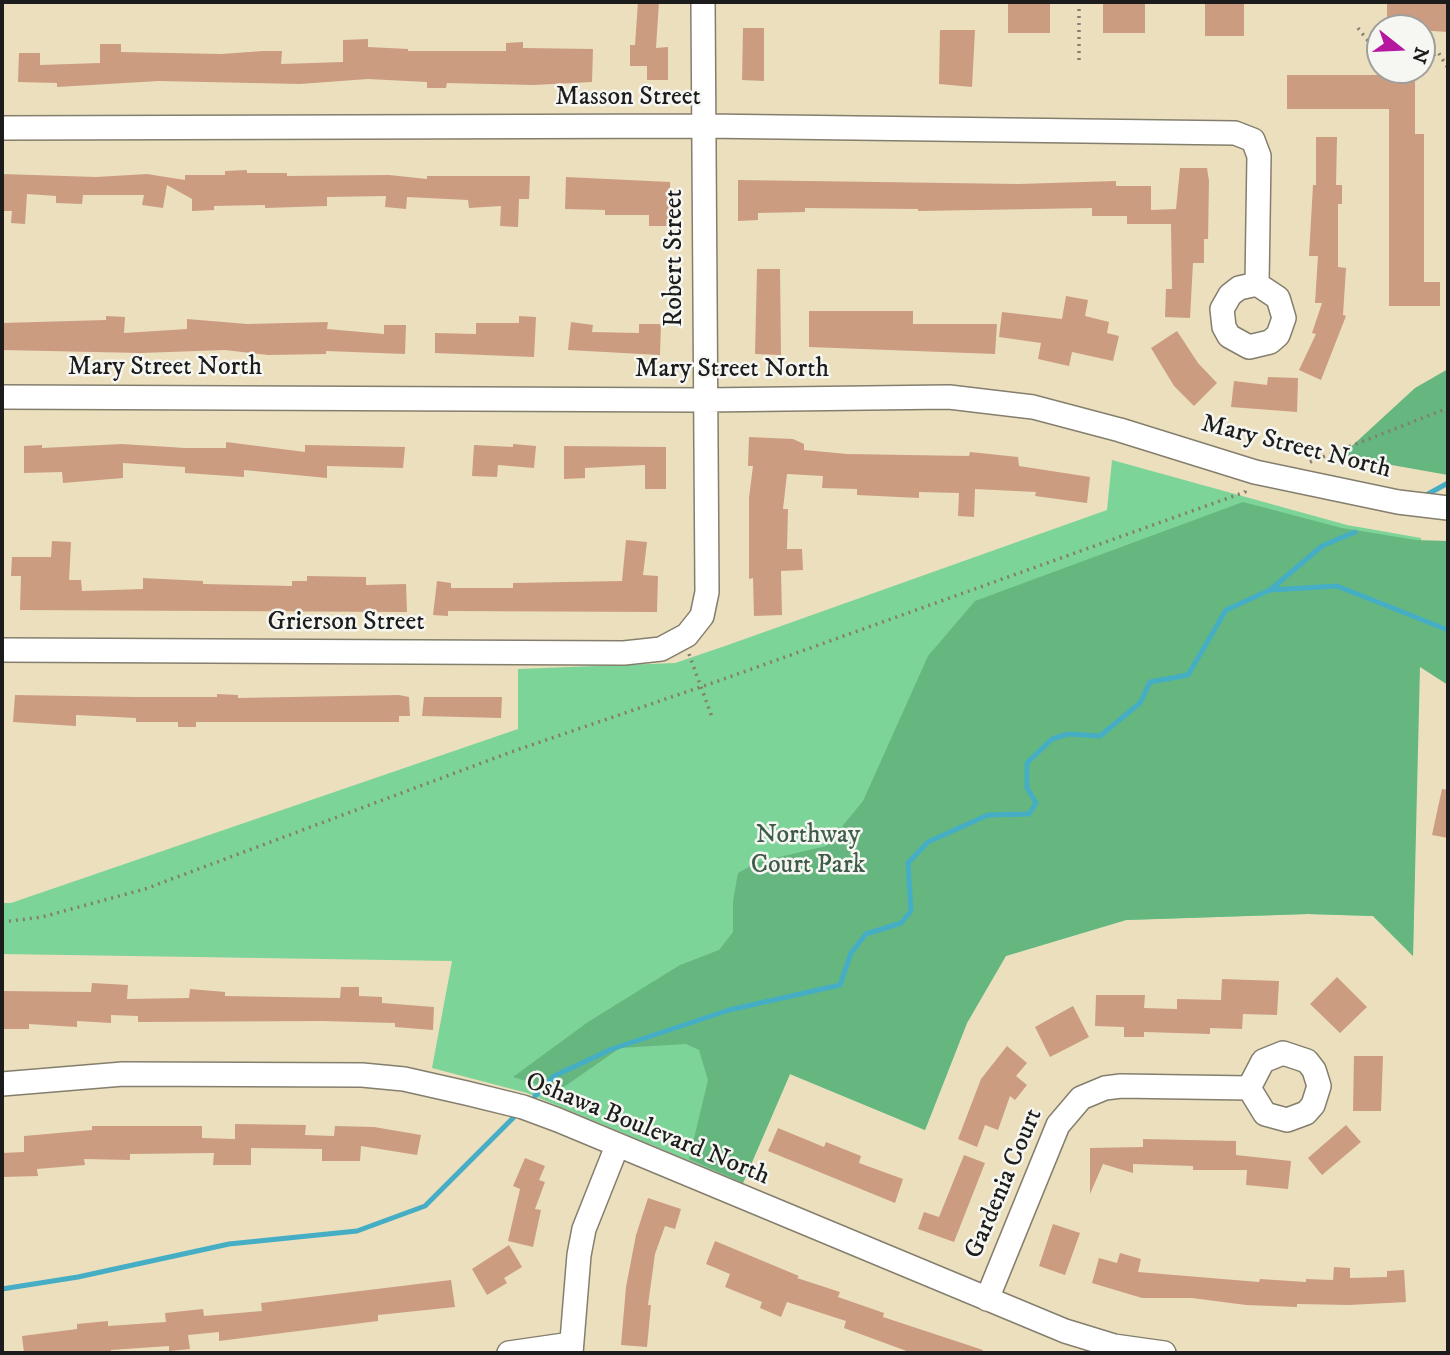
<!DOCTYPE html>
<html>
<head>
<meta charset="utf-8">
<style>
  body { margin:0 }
  #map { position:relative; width:1450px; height:1355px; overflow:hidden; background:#ebdfbe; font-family:"IM FELL DW Pica",serif }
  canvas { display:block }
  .frame { position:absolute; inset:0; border:4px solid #1c1c1c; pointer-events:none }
  .north { position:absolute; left:1366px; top:14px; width:70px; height:70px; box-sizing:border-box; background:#f6f6f2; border:2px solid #9f9f9c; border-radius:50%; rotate:108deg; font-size:19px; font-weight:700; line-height:28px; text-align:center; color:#1c1c1c }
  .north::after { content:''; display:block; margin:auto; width:24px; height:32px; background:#b5179e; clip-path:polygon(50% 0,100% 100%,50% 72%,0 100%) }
</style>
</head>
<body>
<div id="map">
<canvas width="1450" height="1355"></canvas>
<div class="frame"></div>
<div class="north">N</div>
</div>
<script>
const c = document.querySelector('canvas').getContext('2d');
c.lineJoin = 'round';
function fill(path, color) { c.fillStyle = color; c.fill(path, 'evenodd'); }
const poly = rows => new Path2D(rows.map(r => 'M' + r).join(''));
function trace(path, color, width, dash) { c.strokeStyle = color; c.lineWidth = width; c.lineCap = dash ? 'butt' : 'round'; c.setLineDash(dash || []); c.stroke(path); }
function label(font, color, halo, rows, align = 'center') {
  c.font = font + ' "IM FELL DW Pica",serif'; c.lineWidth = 5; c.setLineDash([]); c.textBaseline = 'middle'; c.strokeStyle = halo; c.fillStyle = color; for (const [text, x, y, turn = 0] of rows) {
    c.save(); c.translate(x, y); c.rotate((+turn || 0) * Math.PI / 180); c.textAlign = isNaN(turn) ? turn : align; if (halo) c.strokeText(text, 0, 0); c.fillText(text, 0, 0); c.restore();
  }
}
const green = poly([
  [1112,460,1347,525,1421,538,1413,956,1373,916,1308,914,1126,920,1005,956,967,1023,925,1130,790,1074,743,1183,527,1093,432,1068,452,961,2,954,2,903,11,903,518,729,518,669,675,663,725,646,1107,510]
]);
const forest = poly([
  [1448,369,1448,475,1341,456,1415,388],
  [1243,502,1342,528,1416,540,1448,541,1448,685,1420,667,1413,956,1373,916,1308,914,1126,920,1006,956,967,1023,925,1130,790,1074,743,1183,689,1159,708,1080,699,1050,686,1044,620,1048,558,1091,513,1077,588,1022,680,965,719,950,733,932,733,901,738,873,758,862,826,846,863,801,928,656,975,601]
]);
const stream = poly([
  [1428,494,1448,483],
  [1270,590,1337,586,1448,630],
  [535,1096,554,1076,612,1049,729,1010,840,985,851,953,866,934,901,923,911,911,908,863,928,842,988,815,1029,814,1036,803,1027,788,1027,763,1052,739,1068,734,1100,736,1140,703,1150,682,1188,675,1226,610,1270,590,1322,546,1355,532],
  [2,1289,78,1277,229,1244,357,1231,425,1206,513,1118]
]);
const building = poly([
  [638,2,659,2,656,48,668,47,668,80,647,80,647,66,630,66,630,45,635,45],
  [1008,2,1050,2,1050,33,1008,33],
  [1103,2,1145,2,1145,33,1103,33],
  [1205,2,1244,2,1244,36,1205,36],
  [1387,2,1448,2,1448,32,1387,28],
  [743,28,764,28,764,81,742,80],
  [940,30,975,30,972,87,939,84],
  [368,39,368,47,408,49,408,51,506,51,506,43,523,42,523,48,593,49,592,82,533,85,447,83,446,88,427,88,427,82,368,79,300,84,159,81,57,87,57,83,18,82,19,53,40,53,40,65,100,63,100,44,121,44,121,52,221,54,263,51,282,51,281,64,343,62,343,40],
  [1397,70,1415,70,1415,134,1424,134,1424,282,1440,282,1440,306,1389,306,1389,109,1287,109,1287,75,1397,75],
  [1316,137,1337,137,1336,185,1342,185,1342,204,1338,204,1338,267,1346,268,1343,315,1346,316,1321,380,1299,370,1316,334,1312,333,1322,303,1315,303,1318,256,1309,256,1313,185,1316,185],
  [1180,168,1207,168,1209,181,1208,239,1204,239,1204,263,1193,263,1190,318,1165,317,1166,289,1172,289,1171,224,1127,224,1127,216,1092,216,1092,208,918,211,918,209,805,208,805,212,758,213,758,220,738,221,738,180,1018,184,1116,181,1116,186,1151,186,1151,210,1176,209],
  [247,170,247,173,287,173,287,176,389,175,427,179,427,176,530,176,529,199,519,199,518,227,500,226,501,206,469,208,468,200,407,197,406,209,385,207,386,196,327,197,327,206,265,208,265,205,214,206,214,210,192,211,192,199,167,185,163,208,142,205,144,195,83,195,82,204,56,203,56,196,27,194,25,224,11,223,12,211,2,211,2,174,96,177,147,174,185,180,185,175,225,175,225,171],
  [566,177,670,182,671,226,649,226,649,215,605,215,605,210,565,209],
  [757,269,780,269,781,355,755,354],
  [1066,296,1088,300,1085,316,1109,322,1107,333,1119,336,1113,361,1072,352,1069,366,1038,359,1041,343,999,337,1002,312,1062,319],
  [809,311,913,311,913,324,997,324,995,354,809,347],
  [106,316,125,317,124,333,187,329,187,319,247,324,328,322,327,329,384,334,384,325,406,325,405,354,326,351,326,354,268,355,225,350,141,353,2,350,2,323,106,320],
  [519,316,536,317,534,357,435,353,435,333,476,334,476,323,519,323],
  [571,322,593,325,592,332,639,333,639,324,661,324,660,355,568,350],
  [1177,331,1198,363,1217,383,1194,406,1174,386,1151,348],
  [1268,377,1298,378,1297,412,1231,407,1234,381,1267,385],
  [749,437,793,439,804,444,804,450,847,454,969,456,970,452,1018,457,1019,466,1090,477,1087,503,1035,496,1036,492,975,489,974,517,958,516,959,493,919,492,919,498,857,495,857,489,822,488,823,476,787,474,783,509,788,509,787,549,802,549,803,570,781,571,782,615,754,616,753,578,749,579,749,498,753,466,748,466],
  [226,442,305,452,305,445,405,447,403,468,327,466,327,478,244,470,244,477,185,473,185,467,123,463,123,478,63,483,62,472,24,473,24,446,42,445,42,448,122,444,185,448,226,448],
  [513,444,536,446,534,468,498,465,497,477,472,476,474,445,513,447],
  [564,446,666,447,666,489,645,489,645,465,585,468,585,478,564,479],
  [626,540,647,542,643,575,658,576,657,612,448,611,448,616,433,615,437,581,451,583,451,588,513,588,513,583,622,581],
  [52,541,71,542,69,580,81,580,82,591,143,589,143,578,203,581,203,584,292,586,292,581,307,581,307,576,366,577,366,585,406,584,407,612,20,610,21,576,11,576,12,557,51,557],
  [217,694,238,695,238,698,399,695,409,697,410,716,399,716,399,722,196,722,196,727,178,727,178,722,136,722,136,718,76,715,76,726,13,722,15,695,136,697,217,697],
  [424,697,502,697,501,718,422,716],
  [1442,789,1448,790,1448,838,1432,835],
  [1337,977,1367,1007,1340,1033,1310,1004],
  [1222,979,1279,981,1277,1015,1243,1014,1242,1029,1210,1028,1210,1034,1144,1032,1144,1037,1124,1037,1124,1027,1095,1026,1096,995,1145,995,1144,1008,1177,1009,1177,999,1221,1000],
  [92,983,128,985,127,999,189,998,190,989,225,992,225,996,340,998,341,987,359,987,359,996,382,997,382,1003,434,1007,433,1030,395,1027,395,1023,322,1021,138,1022,138,1016,111,1015,111,1023,77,1021,77,1027,29,1024,29,1029,4,1029,2,991,91,992],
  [1073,1006,1089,1037,1050,1057,1035,1027],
  [1007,1046,1027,1063,1016,1076,1027,1085,1015,1100,1010,1096,998,1130,985,1125,977,1147,958,1139,981,1079],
  [1354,1056,1383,1056,1381,1111,1353,1111],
  [235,1124,306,1125,305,1135,334,1136,335,1126,374,1127,421,1135,417,1155,361,1146,360,1161,322,1161,322,1149,251,1148,251,1165,213,1165,214,1153,130,1154,130,1160,84,1159,85,1165,37,1169,38,1176,2,1177,2,1153,24,1152,24,1136,92,1130,92,1126,202,1126,202,1138,235,1139],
  [1346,1125,1361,1142,1322,1175,1308,1158],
  [778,1128,824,1147,826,1142,861,1156,859,1163,903,1179,895,1203,768,1151],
  [1143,1139,1236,1141,1236,1155,1291,1161,1288,1189,1246,1185,1247,1170,1193,1170,1193,1166,1133,1164,1133,1173,1103,1164,1090,1194,1090,1148,1143,1147],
  [964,1155,985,1163,954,1242,918,1229,924,1212,939,1217],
  [525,1158,545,1166,539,1180,545,1182,535,1209,541,1210,533,1247,508,1241,520,1189,513,1186],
  [648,1198,681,1209,675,1229,665,1226,655,1254,648,1305,651,1305,647,1347,621,1345,626,1287,636,1235],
  [1053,1224,1080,1233,1065,1275,1039,1266],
  [715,1241,799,1276,797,1278,840,1292,838,1297,884,1313,883,1317,983,1350,982,1353,912,1353,844,1328,846,1321,787,1302,781,1317,760,1308,762,1302,725,1287,730,1274,706,1264],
  [509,1245,522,1267,504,1278,507,1283,487,1295,472,1269],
  [1120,1253,1141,1259,1138,1272,1259,1282,1260,1279,1306,1282,1306,1279,1333,1280,1334,1267,1350,1268,1350,1278,1387,1277,1387,1271,1404,1270,1406,1302,1349,1305,1297,1304,1297,1307,1246,1305,1192,1298,1142,1298,1092,1283,1099,1258,1117,1263],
  [451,1280,455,1307,378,1315,378,1321,219,1341,219,1332,188,1335,190,1349,169,1351,169,1346,111,1350,111,1353,24,1353,22,1336,77,1329,77,1324,108,1321,108,1326,166,1322,165,1313,203,1309,204,1316,262,1311,261,1303]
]);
const path = poly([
  [1079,2,1079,62],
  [1358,28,1380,56],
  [1422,63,1438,52,1448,68],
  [1310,462,1448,408],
  [689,654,712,717],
  [2,922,42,917,145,889,511,752,721,680,1245,492,1246,488]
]);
const minor = poly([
  [2,128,704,126,1235,133,1253,140,1259,156,1257,284,1278,298,1284,318,1278,335,1270,342,1249,347,1229,336,1224,327,1222,309,1230,295,1239,288,1257,284],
  [2,397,705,400,949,397,1033,407,1120,430,1255,472,1398,502,1448,508],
  [2,650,624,653,661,649,687,635,702,616,707,592,703,2],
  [2,1084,123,1074,362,1075,404,1079,466,1093,523,1107,558,1120,1065,1331,1114,1346,1164,1353],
  [987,1299,1058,1125,1081,1098,1105,1088,1121,1086,1249,1088,1263,1061,1283,1053,1307,1061,1314,1070,1319,1086,1313,1105,1306,1113,1287,1120,1265,1114,1249,1088],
  [509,1353,571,1344],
  [571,1353,579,1255,584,1229,617,1146]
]);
const streetNames = [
  ["Masson Street",628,99],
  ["Robert Street",676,258,-90],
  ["Mary Street North",165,369],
  ["Mary Street North",732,371],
  ["Mary Street North",1296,448,14],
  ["Grierson Street",346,624],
  ["Oshawa Boulevard North",647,1130,22],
  ["Gardenia Court",1005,1184,-67]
];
const parkNames = [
  ["Northway",808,837],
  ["Court Park",808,867]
];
fill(green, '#7dd498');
fill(forest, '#66b680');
trace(stream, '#45aec5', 5);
fill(building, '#cc9c81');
trace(minor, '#847e6d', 26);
trace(path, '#847e6d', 3.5, [2, 5]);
trace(minor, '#fff', 23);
label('26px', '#1c1c1c', '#f6f6f2', streetNames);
label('26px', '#3e5c47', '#f6f6f2', parkNames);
</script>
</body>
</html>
